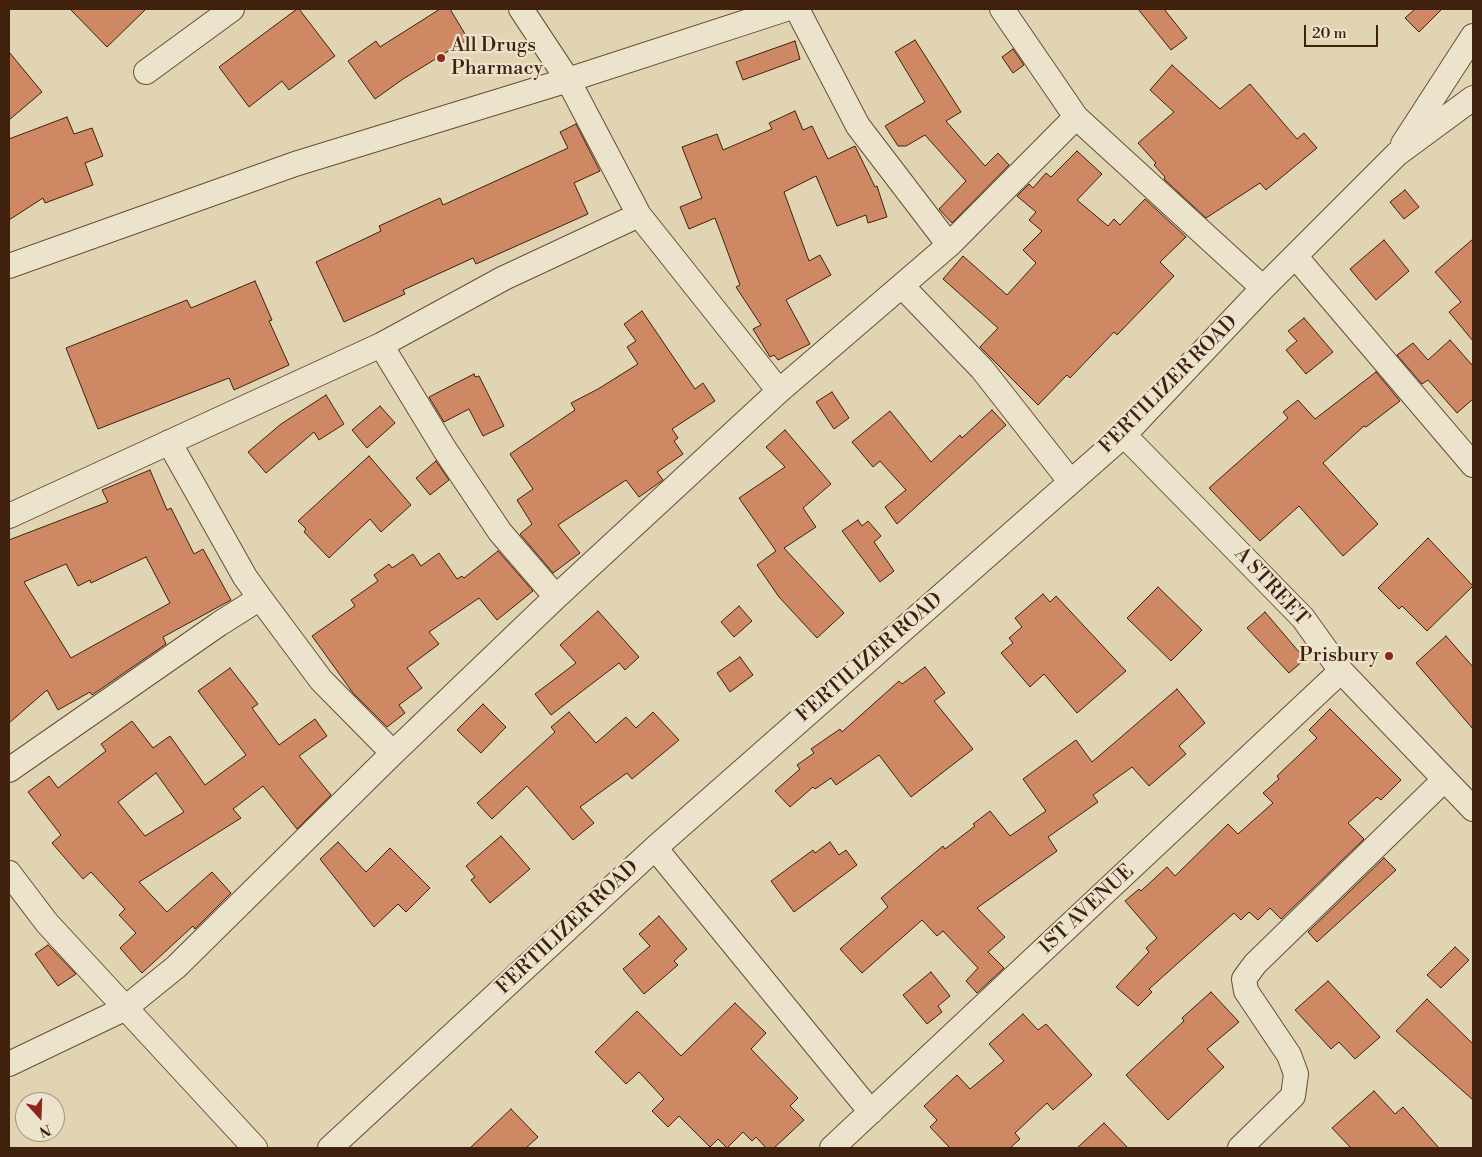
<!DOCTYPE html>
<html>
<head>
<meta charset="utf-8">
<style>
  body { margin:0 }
  #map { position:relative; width:1482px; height:1157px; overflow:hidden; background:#e1d4b2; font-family:"Libre Bodoni",serif }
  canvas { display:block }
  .frame { position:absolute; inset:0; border:10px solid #3f210d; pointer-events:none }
  .north { position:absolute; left:15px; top:1092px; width:50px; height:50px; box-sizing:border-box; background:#ece3cd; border:1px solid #a79580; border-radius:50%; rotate:160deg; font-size:14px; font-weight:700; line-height:20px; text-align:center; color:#3f210d }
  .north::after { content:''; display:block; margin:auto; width:18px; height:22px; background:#8f2418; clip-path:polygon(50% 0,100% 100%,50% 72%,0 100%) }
  .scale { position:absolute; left:1304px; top:25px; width:74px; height:22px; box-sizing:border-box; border:2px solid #3f210d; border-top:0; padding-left:6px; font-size:15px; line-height:18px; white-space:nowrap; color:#3f210d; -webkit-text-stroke:4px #ece3cd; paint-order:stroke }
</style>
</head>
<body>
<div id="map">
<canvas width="1482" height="1157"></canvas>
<div class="frame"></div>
<div class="north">N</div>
<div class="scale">20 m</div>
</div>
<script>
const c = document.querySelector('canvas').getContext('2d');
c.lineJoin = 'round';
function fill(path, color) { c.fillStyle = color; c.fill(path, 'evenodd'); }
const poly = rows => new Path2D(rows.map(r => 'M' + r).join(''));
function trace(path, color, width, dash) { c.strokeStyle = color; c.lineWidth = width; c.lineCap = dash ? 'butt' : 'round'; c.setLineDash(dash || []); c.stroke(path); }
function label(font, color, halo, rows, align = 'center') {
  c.font = font + ' "Libre Bodoni",serif'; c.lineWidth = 4.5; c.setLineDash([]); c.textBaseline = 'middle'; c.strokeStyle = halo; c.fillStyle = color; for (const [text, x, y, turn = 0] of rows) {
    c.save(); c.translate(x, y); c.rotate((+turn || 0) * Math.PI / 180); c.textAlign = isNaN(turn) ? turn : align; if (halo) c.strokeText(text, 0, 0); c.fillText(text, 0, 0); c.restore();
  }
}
const building = poly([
  [70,9,146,9,107,47,70,9],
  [297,9,299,9,335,56,289,90,282,81,249,107,219,67,297,9],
  [440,9,450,9,468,39,403,79,375,99,348,61,376,41,380,47,440,9],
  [1138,9,1164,9,1187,38,1171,50,1138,9],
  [1415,9,1442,9,1419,32,1405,18,1415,9],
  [915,40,961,112,946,121,985,166,998,153,1009,165,952,223,939,209,966,181,925,135,906,146,898,146,885,126,925,102,895,52,915,40],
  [795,41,800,59,743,80,736,62,795,41],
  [1013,49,1024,65,1013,73,1002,57,1013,49],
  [9,52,42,92,9,120,9,52],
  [1172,65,1220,109,1250,84,1297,139,1304,133,1317,148,1266,190,1260,183,1206,218,1164,179,1165,177,1154,165,1156,163,1138,143,1174,112,1150,90,1172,65],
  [795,111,803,130,812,126,828,159,855,146,875,187,877,186,887,217,868,223,866,215,837,226,816,176,784,192,809,261,820,255,831,275,786,300,810,344,778,360,774,355,770,357,753,329,761,325,736,287,740,285,715,218,689,229,680,207,702,198,682,147,717,134,723,150,772,129,769,123,795,111],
  [67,117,74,134,92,128,103,156,85,163,93,185,45,203,43,198,9,220,9,139,67,117],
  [576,124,600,171,574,183,588,214,476,264,473,258,403,290,405,294,344,322,316,262,381,231,379,226,440,198,443,205,568,148,560,132,576,124],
  [1077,151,1102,174,1077,200,1108,226,1114,219,1120,225,1145,199,1186,237,1160,262,1174,276,1117,335,1114,332,1070,378,1067,375,1038,405,980,347,998,328,943,279,963,256,1007,295,1036,263,1023,250,1042,231,1029,220,1036,212,1017,196,1029,184,1033,188,1046,173,1051,177,1077,151],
  [1405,190,1419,207,1404,219,1390,202,1405,190],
  [1473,239,1473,341,1449,312,1461,302,1435,272,1473,239],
  [1384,240,1409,271,1376,300,1350,269,1384,240],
  [255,281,272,320,269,321,289,365,234,390,229,378,98,429,66,348,187,300,191,308,255,281],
  [642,311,695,389,703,383,715,401,672,429,678,438,674,441,683,454,657,472,663,480,639,497,626,480,558,525,580,553,553,573,520,534,532,524,517,500,533,489,510,454,575,410,571,403,598,389,638,364,627,347,636,341,624,324,642,311],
  [1304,318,1333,352,1306,374,1286,350,1297,341,1288,331,1304,318],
  [1450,340,1473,366,1473,399,1457,413,1428,380,1422,384,1397,355,1413,343,1428,360,1450,340],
  [1376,372,1400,401,1366,427,1364,426,1323,463,1378,524,1343,556,1299,506,1260,541,1209,488,1288,418,1283,412,1298,400,1315,419,1376,372],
  [474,374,475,377,479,376,504,426,483,436,469,409,444,422,429,397,474,374],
  [832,392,849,418,834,429,816,402,832,392],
  [326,395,344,424,319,440,314,432,266,473,248,452,281,424,326,395],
  [380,406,395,423,367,448,352,430,380,406],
  [992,410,1006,425,897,524,885,507,906,490,880,461,873,467,852,442,890,411,931,462,960,435,962,438,992,410],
  [785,430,831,484,803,508,816,527,784,548,844,613,817,638,779,597,757,565,776,551,739,498,785,467,766,447,785,430],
  [369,456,411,505,381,532,370,519,329,558,304,532,306,529,298,521,369,456],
  [436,461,449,480,430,495,416,478,436,461],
  [150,470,167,510,171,508,194,554,203,549,231,600,163,637,166,644,92,695,90,692,58,710,47,690,9,723,9,540,108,502,102,490,150,470],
  [146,557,170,603,71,658,24,582,66,564,78,586,90,580,91,583,146,557],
  [858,520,862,526,868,521,881,536,874,542,894,571,880,582,842,531,858,520],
  [1428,538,1473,586,1427,631,1402,606,1399,609,1378,588,1428,538],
  [498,551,533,591,497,620,479,598,429,632,439,644,407,668,422,688,399,705,405,713,387,727,353,693,312,636,355,606,351,600,378,581,374,575,389,564,392,568,413,554,421,566,439,553,457,579,462,576,464,578,498,551],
  [1158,587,1202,630,1171,661,1127,618,1158,587],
  [1043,594,1050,602,1056,596,1126,671,1077,713,1044,674,1030,687,1001,653,1013,643,1009,638,1022,627,1015,618,1043,594],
  [739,606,752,621,734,637,721,622,739,606],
  [598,611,639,657,625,670,619,663,551,715,535,694,576,663,560,645,598,611],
  [1265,612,1305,659,1289,673,1247,628,1265,612],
  [1446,636,1473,667,1473,729,1416,663,1446,636],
  [740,657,753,675,730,692,717,673,740,657],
  [925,667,945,693,934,701,973,749,911,797,879,755,836,785,831,778,815,789,813,787,790,807,775,791,800,769,797,765,814,753,811,749,840,729,842,732,899,681,902,684,925,667],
  [230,668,258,704,252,708,279,745,315,719,327,736,299,756,331,795,297,829,263,786,233,809,241,818,139,882,167,912,212,872,231,893,195,929,193,926,142,973,120,948,136,933,119,915,125,909,91,872,83,879,52,843,61,835,28,792,49,776,58,788,106,751,101,744,132,721,153,748,170,736,205,785,246,755,198,691,230,668],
  [156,773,184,812,145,836,118,802,156,773],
  [1177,689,1205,723,1179,746,1186,754,1149,786,1132,767,1093,795,1098,802,1048,837,1057,851,977,908,1005,937,988,952,1004,968,977,993,966,981,978,968,943,931,937,936,922,920,862,973,840,949,888,907,881,898,943,846,945,849,975,826,973,824,990,811,1010,836,1046,811,1023,779,1076,740,1092,762,1177,689],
  [483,704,506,727,481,753,457,730,483,704],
  [1330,709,1401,780,1381,800,1377,797,1348,823,1364,839,1281,919,1270,908,1258,920,1249,912,1241,920,1234,913,1149,989,1152,992,1138,1006,1116,987,1149,952,1146,948,1157,938,1125,901,1139,889,1141,891,1167,867,1175,876,1228,824,1238,834,1273,803,1263,793,1279,779,1277,776,1317,738,1309,730,1330,709],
  [569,712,596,743,626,717,636,728,653,712,679,740,632,779,627,773,580,807,594,823,573,840,527,786,492,819,477,803,555,732,551,727,569,712],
  [501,836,530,869,490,903,471,880,475,877,466,866,501,836],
  [338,842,366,872,390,848,430,888,406,912,398,904,374,927,320,859,338,842],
  [830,842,839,855,846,850,857,865,794,912,771,881,813,850,815,853,830,842],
  [1384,858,1396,870,1317,942,1308,932,1384,858],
  [659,916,687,949,674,961,678,965,644,994,623,969,650,946,639,934,659,916],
  [48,945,76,974,58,986,35,954,48,945],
  [1455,947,1469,960,1441,988,1427,975,1455,947],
  [931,972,950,996,938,1006,942,1012,927,1024,903,995,931,972],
  [1328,981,1380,1037,1355,1059,1339,1042,1331,1049,1295,1010,1328,981],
  [1211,992,1239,1022,1207,1049,1224,1067,1168,1120,1126,1075,1184,1021,1182,1018,1211,992],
  [1427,999,1473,1044,1473,1100,1396,1031,1427,999],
  [735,1003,766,1033,751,1049,798,1098,790,1106,804,1120,774,1148,766,1148,756,1137,752,1141,743,1132,727,1148,718,1139,710,1147,679,1116,668,1127,652,1111,664,1099,639,1072,626,1084,595,1052,637,1011,681,1056,735,1003],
  [1023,1014,1038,1030,1046,1024,1092,1075,1053,1110,1047,1103,1015,1133,1020,1139,1010,1148,950,1148,930,1127,937,1120,924,1106,957,1075,970,1089,1004,1061,989,1044,1023,1014],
  [1374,1091,1395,1114,1403,1107,1439,1148,1351,1148,1332,1128,1374,1091],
  [511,1109,538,1137,526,1148,470,1148,511,1109],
  [1104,1123,1128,1148,1077,1148,1104,1123]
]);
const minor = poly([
  [797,9,858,126,949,245],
  [1002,9,1076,117,1263,288],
  [146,72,232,9],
  [1403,144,1473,36],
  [639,215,779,391],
  [1295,256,1473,465],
  [9,266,295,164,568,80,786,9],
  [902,286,982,369,1070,481],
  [381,345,445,450,500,532,556,597],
  [1124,435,1303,618,1341,671,1473,809],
  [9,516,381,345,504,278,639,215,568,80,521,9],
  [260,598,321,680,393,753],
  [9,770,219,624,260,598,245,577,169,442],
  [655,848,871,1112],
  [9,873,47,923,255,1148],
  [9,1064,124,1009,176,967,393,753,556,597,779,391,949,245,1076,117],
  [330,1148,655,848,1124,435,1263,288,1397,154,1473,98],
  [832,1148,1341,671],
  [1240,1148,1293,1096,1296,1074,1289,1055,1246,991,1244,979,1255,964,1444,780]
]);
const markers = [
  [441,58,5,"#8f2418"],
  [1389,656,5,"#8f2418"]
];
const poiNames = [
  ["All Drugs",451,46],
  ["Pharmacy",451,69],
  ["Prisbury",1379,656,"right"]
];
const streetNames = [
  ["FERTILIZER ROAD",1169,385,-45],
  ["A STREET",1271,587,47],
  ["FERTILIZER ROAD",870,658,-41],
  ["1ST AVENUE",1087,910,-43],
  ["FERTILIZER ROAD",568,928,-43]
];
fill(building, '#ce8964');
trace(building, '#3f210d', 1);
trace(minor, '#684e36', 26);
trace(minor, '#ece3cd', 24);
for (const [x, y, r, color] of markers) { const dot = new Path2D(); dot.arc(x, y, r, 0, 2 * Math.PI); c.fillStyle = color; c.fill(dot); trace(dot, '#ece3cd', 2); }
label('20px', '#3f210d', '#ece3cd', poiNames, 'left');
label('20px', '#3f210d', '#ece3cd', streetNames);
</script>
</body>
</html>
